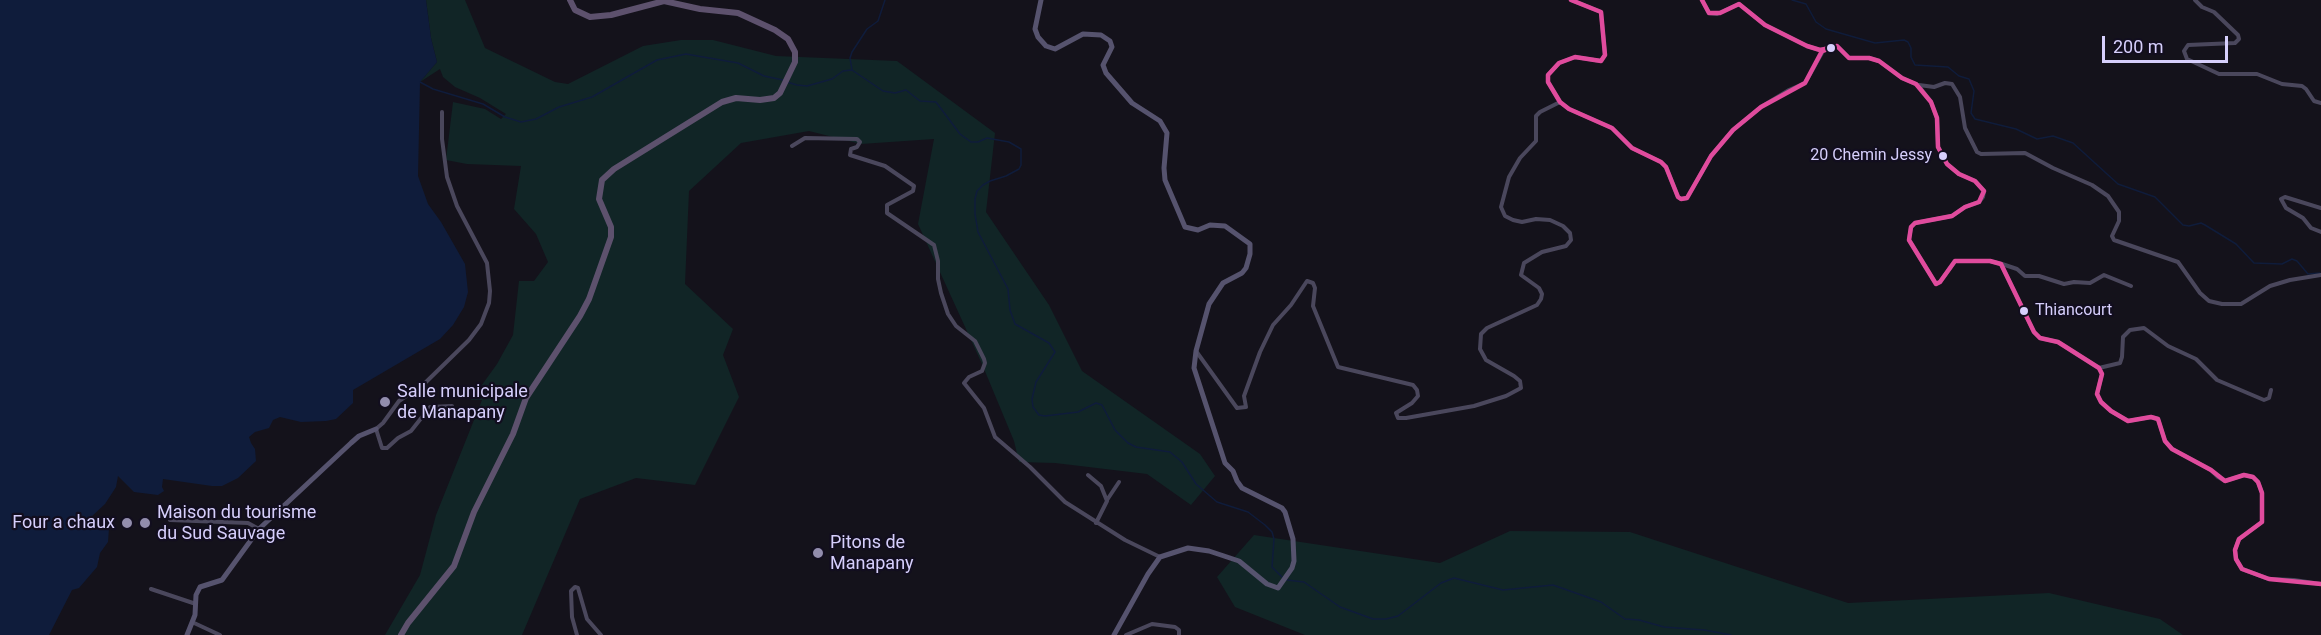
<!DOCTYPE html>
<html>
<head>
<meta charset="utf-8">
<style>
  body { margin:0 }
  #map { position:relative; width:2321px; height:635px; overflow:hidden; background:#14121b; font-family:Roboto,sans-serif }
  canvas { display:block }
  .scale { position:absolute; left:2102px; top:36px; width:126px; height:27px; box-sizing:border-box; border:3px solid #d6cffc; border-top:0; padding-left:8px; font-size:18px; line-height:21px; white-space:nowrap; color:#d6cffc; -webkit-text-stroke:4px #120e1f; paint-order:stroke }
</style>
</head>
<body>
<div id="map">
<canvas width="2321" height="635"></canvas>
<div class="scale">200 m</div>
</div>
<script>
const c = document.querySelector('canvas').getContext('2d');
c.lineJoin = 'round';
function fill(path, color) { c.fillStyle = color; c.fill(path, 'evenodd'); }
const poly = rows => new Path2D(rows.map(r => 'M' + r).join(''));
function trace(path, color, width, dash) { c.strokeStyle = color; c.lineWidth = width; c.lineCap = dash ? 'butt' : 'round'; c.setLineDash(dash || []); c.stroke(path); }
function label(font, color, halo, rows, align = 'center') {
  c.font = font + ' Roboto,sans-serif'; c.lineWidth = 4.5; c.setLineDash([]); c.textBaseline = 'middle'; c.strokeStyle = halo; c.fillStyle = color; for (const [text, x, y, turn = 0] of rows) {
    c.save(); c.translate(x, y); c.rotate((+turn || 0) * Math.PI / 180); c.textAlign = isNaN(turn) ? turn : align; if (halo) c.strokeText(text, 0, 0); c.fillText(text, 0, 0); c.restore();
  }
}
const green = poly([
  [426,0,465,0,485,48,555,82,568,84,643,46,681,40,713,40,776,56,897,61,995,133,986,212,1049,305,1082,371,1200,454,1215,476,1191,505,1147,474,1055,463,1019,462,1014,441,982,364,918,224,934,139,861,144,809,131,741,143,689,191,685,284,733,329,723,355,739,397,695,485,636,478,580,499,522,635,385,635,420,575,436,515,482,400,471,400,497,364,513,335,519,281,534,281,548,262,536,234,514,209,521,166,467,164,446,160,453,102,485,109,501,119,506,114,480,98,455,87,443,77,440,69,420,82,437,62,431,38],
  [1510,531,1630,532,1848,603,2049,593,2160,619,2183,635,1305,635,1235,607,1217,577,1254,535,1440,563]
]);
const water = poly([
  [0,0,426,0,431,38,437,62,420,82,418,176,428,204,441,222,465,264,468,292,464,307,453,325,440,339,353,390,353,403,336,419,326,421,301,422,280,417,273,420,269,428,255,432,249,437,251,443,255,449,256,461,238,478,222,486,212,486,163,479,162,487,164,491,158,495,134,492,118,476,116,487,105,504,90,518,90,521,98,519,109,528,108,542,100,553,97,567,79,588,72,590,49,635,0,635]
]);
const stream = poly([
  [1792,0,1806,4,1816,22,1826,29,1875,43,1904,40,1908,42,1911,48,1911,57,1915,65,1948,67,1959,76,1969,79,1974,91,1971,113,1975,119,2016,129,2037,139,2053,136,2073,143,2118,184,2155,197,2183,225,2189,226,2201,223,2205,225,2236,244,2254,263,2282,264,2292,259,2297,261,2308,274,2320,273],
  [852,70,850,58,852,52,867,29,878,21,885,0],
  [420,82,433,89,483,104,505,117,521,122,536,119,559,107,592,97,657,60,686,54,738,63,764,76,783,80],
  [787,82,797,85,807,86,832,79,843,71,852,70,883,91,895,93,906,90,920,101,936,102,960,134,971,142,978,142,987,138,1009,142,1021,149,1021,165,1019,169,1006,176,990,181,983,185,977,191,975,199,975,214,978,232,1008,289,1010,310,1015,324,1049,343,1055,352,1036,382,1032,399,1033,407,1039,415,1045,416,1078,412,1096,403,1102,405,1115,430,1128,443,1136,447,1170,452,1182,462,1196,484,1217,502,1248,512,1265,525,1272,532,1274,539,1272,567,1283,578],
  [1287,580,1304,582,1340,607,1373,619,1386,619,1398,616,1441,583,1454,578,1503,590,1553,585,1601,602,1625,619,1639,620,1664,627,1704,630,1731,635]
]);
const street = poly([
  [1571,0,1601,12,1605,55,1601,61,1575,57,1559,63,1548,75,1548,82,1560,102,1569,109,1612,128,1632,148,1661,162,1666,167,1678,197,1681,199,1687,198,1711,156,1733,130,1761,107,1789,90,1805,83,1823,51],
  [1702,0,1709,13,1717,14,1739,4,1765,25,1807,46,1820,50,1837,46,1849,58,1869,58,1879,61,1902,78,1918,85,1931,102,1937,118,1938,147,1947,164,1959,174,1975,181,1984,191,1983,197,1979,202,1965,207,1952,216,1915,223,1911,227,1909,240,1936,284,1940,282,1955,261,1990,261,2001,264,2034,332,2040,338,2058,342,2099,368,2102,374,2097,394,2101,402,2111,411,2128,421,2151,417,2158,419,2165,441,2172,449,2211,470,2218,477,2225,481,2244,475,2253,477,2258,482,2262,493,2262,522,2239,539,2235,550,2236,559,2242,569,2269,579,2294,580,2321,584],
  [2195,0,2202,7,2214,12,2238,35,2239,39,2235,43,2188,45,2184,51,2187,59,2219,74,2257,74,2282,84,2302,86,2306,89,2314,101,2321,103],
  [1919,85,1934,87,1945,83,1952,84,1960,97,1965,128,1977,152,1981,154,2025,153,2053,168,2092,185,2108,196,2119,212,2119,221,2112,236,2114,240,2178,262,2200,293,2209,301,2222,304,2241,304,2270,286,2290,280,2321,275],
  [442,112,442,139,447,177,457,206,487,263,490,291,489,303,481,324,469,340,425,383,399,401,383,423,376,429,382,448,387,448,398,438,411,431,430,407,452,406],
  [792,146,805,138,857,139,860,142,857,147,851,149,850,155,885,166,914,186,913,191,887,205,887,213,934,245,938,261,938,279,941,293,948,314,956,326,975,341,984,359,985,363,982,371,969,377,964,383,984,408,995,437,1030,467,1065,502,1125,540,1160,557],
  [2321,208,2285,197,2281,199,2286,208,2303,218,2311,228,2321,232],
  [2002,264,2017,269,2025,276,2039,276,2064,284,2074,282,2090,283,2104,275,2131,286],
  [1196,351,1237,408,1246,407,1244,396,1260,352,1273,325,1291,305,1307,281,1313,283,1315,288,1313,306,1338,367,1413,385,1417,390,1418,396,1412,403,1396,413,1398,418,1406,418,1474,406,1506,396,1521,388,1520,381,1514,376,1486,360,1480,349,1481,334,1487,328,1537,305,1541,299,1542,294,1539,288,1521,275,1524,263,1542,252,1566,246,1571,240,1570,233,1563,226,1550,220,1536,219,1522,222,1513,220,1505,216,1501,207,1509,177,1520,158,1536,141,1536,116,1540,112,1560,102],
  [2099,368,2120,363,2122,357,2123,337,2130,330,2144,328,2168,346,2196,359,2217,380,2264,400,2269,398,2271,390],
  [1088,475,1101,486,1107,501,1096,523],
  [1107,500,1119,482],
  [170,520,248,523,259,529],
  [151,589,196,604],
  [192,622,220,635],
  [577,635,572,617,571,591,575,587,578,588,587,619,601,635],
  [1126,635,1152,624,1175,627,1179,630,1179,635]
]);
const secondary = poly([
  [1041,0,1035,29,1038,37,1046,46,1055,49,1083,34,1101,35,1110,41,1112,47,1103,65,1106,73,1132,103,1160,121,1167,133,1164,168,1165,180,1185,227,1198,230,1210,225,1225,226,1250,244,1250,254,1246,268,1242,273,1223,283,1209,304,1196,351,1194,368,1225,463,1233,471,1237,481,1242,488,1282,508,1285,512,1293,539,1294,561,1292,568,1278,588,1267,584,1239,561,1209,551,1188,548,1160,557,1148,574,1114,635],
  [187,635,195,615,196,595,200,587,222,580,259,529,351,443,359,436,376,429]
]);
const primary = poly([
  [401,635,408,623,454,566,474,512,513,434,526,398,580,316,589,299,611,237,611,227,599,199,602,180,614,169,722,102,736,98,760,100,774,98,780,93,795,62,795,52,788,39,775,30,738,13,700,9,664,1,611,15,590,17,575,10,570,0]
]);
const bus1 = poly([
  [1571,0,1601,12,1605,55,1601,61,1575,57,1559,63,1548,75,1548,82,1560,102,1569,109,1612,128,1632,148,1661,162,1666,167,1678,197,1681,199,1687,198,1711,156,1733,130,1761,107,1805,83,1822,51,1837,46,1849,58,1869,58,1879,61,1902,78,1916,84,1931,102,1937,118,1938,147,1947,164,1959,174,1975,181,1984,191,1979,202,1965,207,1952,216,1915,223,1911,227,1909,240,1936,284,1940,282,1955,261,1990,261,2001,264,2034,332,2040,338,2058,342,2099,368,2102,374,2097,394,2101,402,2111,411,2128,421,2151,417,2158,419,2165,441,2172,449,2211,470,2225,481,2244,475,2253,477,2258,482,2262,493,2262,522,2239,539,2235,550,2236,559,2242,569,2269,579,2321,584],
  [1702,0,1709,13,1720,13,1739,4,1765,25,1807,46,1820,50,1835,47]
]);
const markers = [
  [1831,48,5,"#d6cffc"],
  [1943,156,5,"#d6cffc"],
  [2024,311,5,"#d6cffc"],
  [385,402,6,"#928dad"],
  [127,523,6,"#928dad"],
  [145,523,6,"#928dad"],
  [818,553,6,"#928dad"]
];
const busNames = [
  ["20 Chemin Jessy",1932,156],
  ["Thiancourt",2035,311,"left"]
];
const poiNames = [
  ["Salle municipale",397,392],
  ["de Manapany",397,413],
  ["Maison du tourisme",157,513],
  ["du Sud Sauvage",157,534],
  ["Four a chaux",115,523,"right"],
  ["Pitons de",830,543],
  ["Manapany",830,564]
];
fill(green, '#112526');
fill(water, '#0f1c3b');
trace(stream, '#0f1c3b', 1.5);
trace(street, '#4a475c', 4);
trace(secondary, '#56536e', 5);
trace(primary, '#5d516d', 6);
trace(bus1, '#e04b9d', 4.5);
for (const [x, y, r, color] of markers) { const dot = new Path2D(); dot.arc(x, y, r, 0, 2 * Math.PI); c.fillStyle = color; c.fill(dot); trace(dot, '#120e1f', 2); }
label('16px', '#d6cffc', '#120e1f', busNames, 'right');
label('18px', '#d6cffc', '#120e1f', poiNames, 'left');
</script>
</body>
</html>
